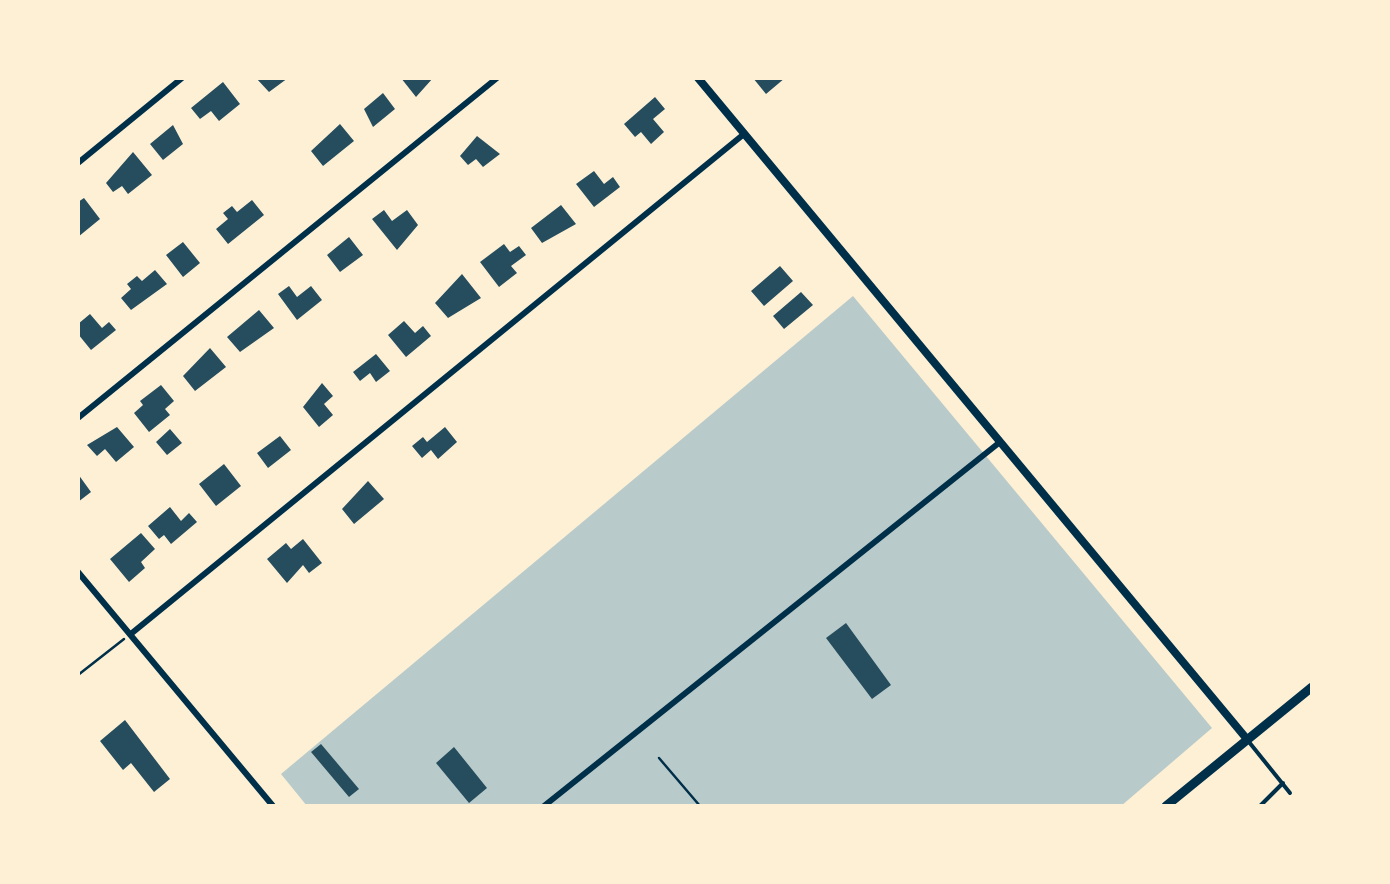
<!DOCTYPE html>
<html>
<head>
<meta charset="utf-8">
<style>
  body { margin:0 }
  #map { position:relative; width:1390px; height:884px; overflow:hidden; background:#fdf0d5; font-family:"PT Sans Narrow",sans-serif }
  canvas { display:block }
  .frame { position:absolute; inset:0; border:80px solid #fdf0d5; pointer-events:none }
</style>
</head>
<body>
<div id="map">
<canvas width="1390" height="884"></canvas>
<div class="frame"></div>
</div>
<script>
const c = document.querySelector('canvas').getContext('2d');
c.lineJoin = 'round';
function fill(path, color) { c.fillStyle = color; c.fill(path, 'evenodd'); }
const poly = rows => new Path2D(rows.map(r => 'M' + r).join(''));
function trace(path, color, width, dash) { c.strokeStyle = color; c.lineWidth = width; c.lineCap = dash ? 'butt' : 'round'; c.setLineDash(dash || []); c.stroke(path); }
const green = poly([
  [853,296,1212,728,1121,806,307,806,281,774]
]);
const building = poly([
  [256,78,288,78,269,92],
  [401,78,433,78,416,97],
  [753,78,785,78,766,94],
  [223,82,240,104,219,121,211,111,200,119,191,108],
  [383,93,395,109,373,127,364,109],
  [655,97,665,109,653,119,664,132,651,144,641,132,635,137,624,124],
  [340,124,354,141,323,166,311,151],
  [173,125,183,144,163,160,150,144],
  [477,136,500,154,483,167,476,159,468,165,460,156],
  [133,152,152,175,128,194,122,186,113,192,106,183],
  [594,171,604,184,613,177,620,187,594,207,576,184],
  [84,198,100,219,78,237,78,202],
  [252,200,264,215,228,244,216,229,228,219,223,213,232,206,237,212],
  [561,205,576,224,542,243,531,228],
  [384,210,392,221,407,210,418,225,397,250,372,219],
  [349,237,363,255,340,272,327,255],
  [183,242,200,263,183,277,166,255],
  [504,244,510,252,519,246,526,255,511,266,517,273,499,287,480,262],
  [780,266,793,281,764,306,751,291],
  [155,270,167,284,131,310,121,298,131,289,127,284,137,276,142,281],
  [462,274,481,298,448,318,435,303],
  [289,286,297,297,311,286,322,300,297,320,278,294],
  [801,292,813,305,784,329,773,316],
  [259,310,274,328,240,352,227,337],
  [90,314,102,328,109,322,116,330,91,350,78,334,78,324],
  [404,321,415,333,423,326,431,336,406,357,388,335],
  [210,348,226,367,195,391,183,376],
  [376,354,390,371,376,382,370,373,360,381,353,372],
  [322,383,333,396,324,404,333,415,319,427,303,407],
  [161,385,174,401,165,409,170,415,149,432,134,413,143,405,140,401],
  [117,427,134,447,116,462,105,449,97,456,87,445],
  [445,427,457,442,438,459,431,450,422,458,412,446,423,437,427,442],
  [170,429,182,443,167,455,156,442],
  [280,436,291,450,268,468,257,453],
  [224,464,241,486,216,506,199,484],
  [78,474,91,492,78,502],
  [368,481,384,499,354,524,342,509],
  [170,507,181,521,189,513,197,522,171,544,164,535,159,539,148,526],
  [141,533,155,549,141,562,145,568,129,582,110,559],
  [303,539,322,563,309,573,303,565,287,583,267,559,286,543,291,549],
  [846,623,891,685,872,699,826,638],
  [125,720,170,779,154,792,131,763,123,770,100,741],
  [321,744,359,789,349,797,311,752],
  [454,747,487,788,469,803,436,763]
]);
const path = poly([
  [78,675,124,639],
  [659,758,700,806]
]);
const service = poly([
  [1249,742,1290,793],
  [1260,806,1283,783]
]);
const minor = poly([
  [78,163,182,78],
  [78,418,497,78],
  [78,572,273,806],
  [132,633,744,134],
  [544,806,1000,442]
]);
const tertiary = poly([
  [698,78,1246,738]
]);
const secondary = poly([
  [1166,806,1312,687]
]);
fill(green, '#b9caca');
fill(building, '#264d5e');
trace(path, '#003049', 2.5);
trace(service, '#003049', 4);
trace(minor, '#003049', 6);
trace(tertiary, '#003049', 8);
trace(secondary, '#003049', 9);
</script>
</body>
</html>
